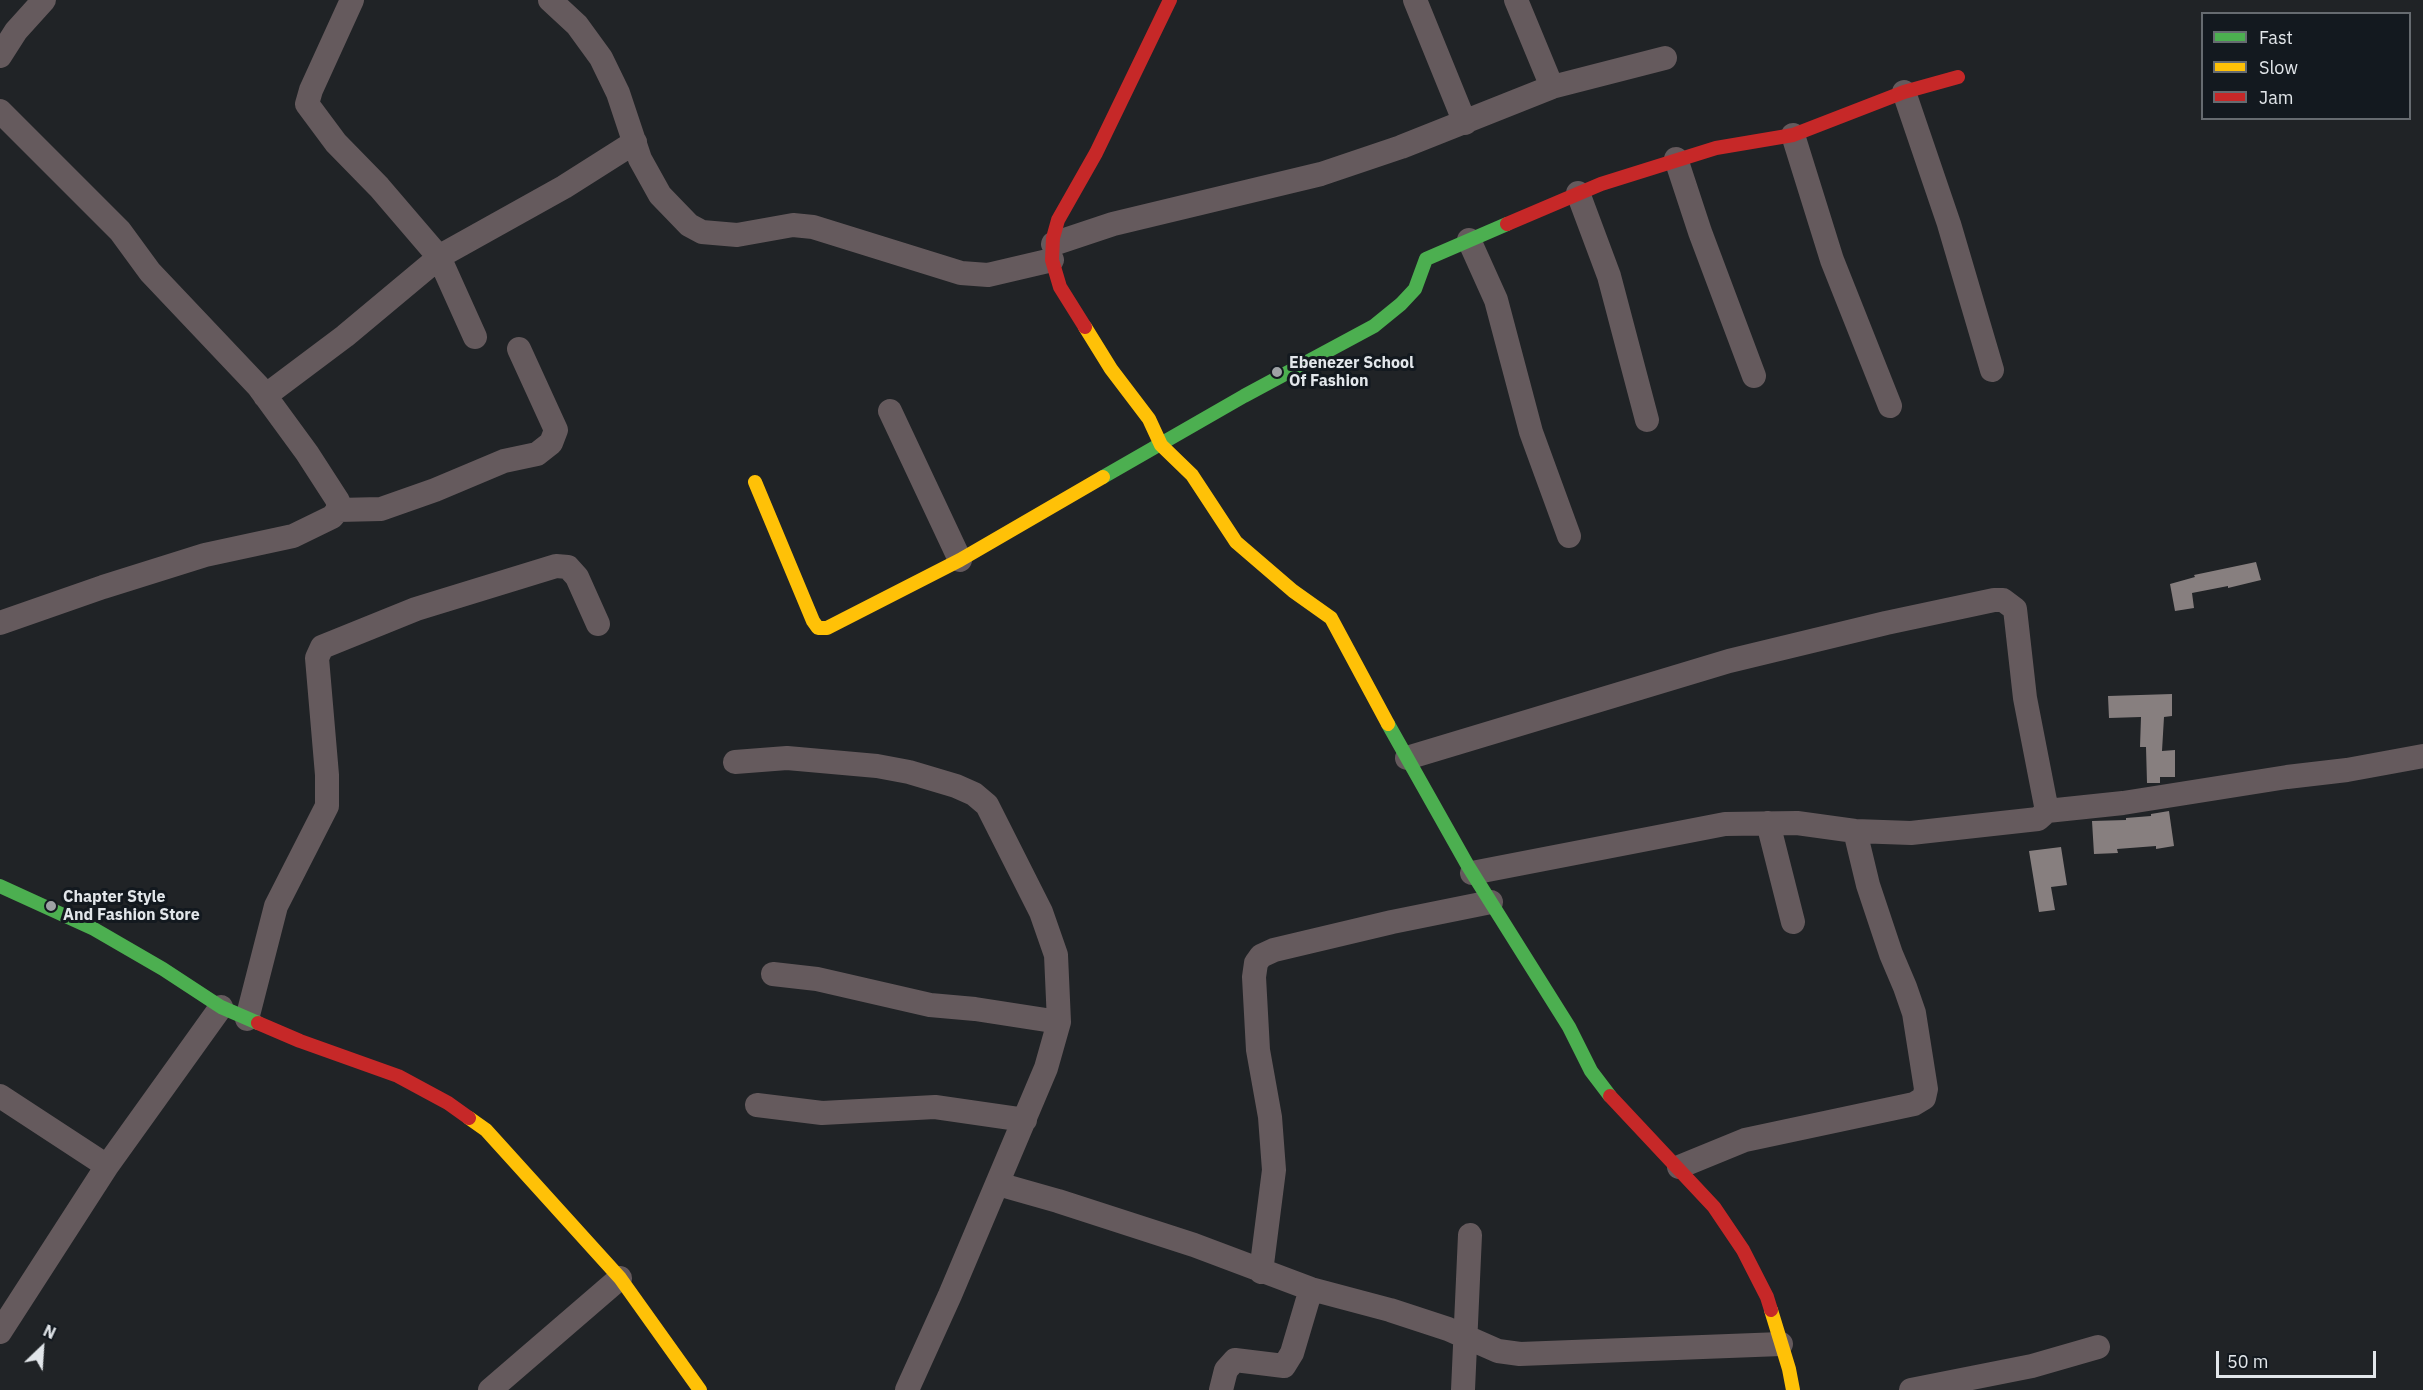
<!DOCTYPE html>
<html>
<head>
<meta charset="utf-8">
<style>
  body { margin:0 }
  #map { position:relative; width:2423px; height:1390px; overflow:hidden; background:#202326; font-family:"IBM Plex Sans",sans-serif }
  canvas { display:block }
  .legend { position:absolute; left:2201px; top:12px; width:210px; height:108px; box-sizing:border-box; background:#13191f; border:2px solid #666b70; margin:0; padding:8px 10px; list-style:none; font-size:18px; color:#e2e6ea }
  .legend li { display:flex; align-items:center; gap:12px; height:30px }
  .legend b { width:30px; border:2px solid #666b70 }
  .north { position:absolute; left:12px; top:1318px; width:60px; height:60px; -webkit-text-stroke:4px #13191f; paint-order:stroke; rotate:25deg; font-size:16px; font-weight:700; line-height:24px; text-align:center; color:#e2e6ea }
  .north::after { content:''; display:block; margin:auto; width:21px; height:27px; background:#e2e6ea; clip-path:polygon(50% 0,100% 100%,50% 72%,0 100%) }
  .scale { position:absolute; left:2216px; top:1351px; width:160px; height:27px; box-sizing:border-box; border:3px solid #e2e6ea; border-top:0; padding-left:8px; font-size:18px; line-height:21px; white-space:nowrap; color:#e2e6ea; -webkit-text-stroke:4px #13191f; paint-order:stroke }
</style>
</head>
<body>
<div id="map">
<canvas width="2423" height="1390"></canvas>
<ul class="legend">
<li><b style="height:8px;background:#4caf50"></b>Fast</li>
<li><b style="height:8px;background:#ffc107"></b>Slow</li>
<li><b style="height:8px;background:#c62828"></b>Jam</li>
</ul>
<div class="north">N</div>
<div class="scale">50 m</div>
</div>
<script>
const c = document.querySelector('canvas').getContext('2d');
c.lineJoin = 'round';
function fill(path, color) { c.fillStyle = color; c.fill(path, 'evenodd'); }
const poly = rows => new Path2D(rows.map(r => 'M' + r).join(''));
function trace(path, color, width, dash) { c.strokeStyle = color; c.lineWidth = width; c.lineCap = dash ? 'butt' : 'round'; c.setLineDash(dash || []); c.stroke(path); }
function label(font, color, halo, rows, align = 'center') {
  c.font = font + ' "IBM Plex Sans",sans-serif'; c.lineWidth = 6; c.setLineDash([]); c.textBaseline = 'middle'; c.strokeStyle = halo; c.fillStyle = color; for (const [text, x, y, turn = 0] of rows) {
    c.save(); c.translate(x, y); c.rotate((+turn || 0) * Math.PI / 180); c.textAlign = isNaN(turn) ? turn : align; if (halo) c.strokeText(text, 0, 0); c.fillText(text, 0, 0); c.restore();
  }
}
const building = poly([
  [2256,562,2261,580,2228,588,2228,586,2192,593,2194,608,2175,611,2170,584,2195,577,2194,575],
  [2172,694,2172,716,2164,717,2162,751,2175,750,2175,777,2160,777,2160,783,2147,783,2146,747,2140,747,2141,717,2109,718,2108,696],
  [2169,811,2174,846,2156,849,2156,846,2117,849,2118,853,2094,854,2092,821,2126,820,2126,818,2151,816,2151,814],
  [2061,847,2067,885,2051,887,2055,910,2039,912,2029,851]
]);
const street = poly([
  [352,0,311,90,307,104,336,143,379,187,439,257,475,337],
  [550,0,577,25,601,58,618,93,640,159,660,195,689,225,702,232,737,235,793,225,813,227,961,273,988,275,1052,260],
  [1415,0,1465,123],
  [1516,0,1552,87],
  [0,56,16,31,44,0],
  [1904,92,1949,224,1992,370],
  [0,111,120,231,150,272,258,386,307,453,338,501,338,510,332,517,293,536,205,555,103,587,0,623],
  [1793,135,1832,260,1890,406],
  [1676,159,1700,232,1754,376],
  [1578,193,1609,276,1647,420],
  [1469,240,1496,300,1531,432,1569,536],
  [1053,244,1113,224,1321,174,1401,147,1552,87,1665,58],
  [265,396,345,336,442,255,564,187,635,142],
  [890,411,960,560],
  [338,510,381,509,435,490,504,461,537,454,551,443,556,430,519,349],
  [1407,758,1729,661,1886,623,1994,600,2003,600,2015,609,2025,698,2047,811],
  [735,762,787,758,877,766,909,772,956,786,974,794,987,805,1041,912,1056,955,1059,1022,1046,1068,950,1295,907,1390],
  [1768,823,1793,922],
  [1472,873,1725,824,1797,823,1855,831,1911,833,2038,819,2047,811,2123,803,2287,777,2347,770,2423,756],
  [773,974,817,979,930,1005,975,1009,1059,1022],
  [247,1019,276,906,327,806,327,775,317,658,322,647,416,609,556,566,568,567,577,577,598,624],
  [0,1096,107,1166],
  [757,1105,822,1113,935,1107,1025,1120],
  [1679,1167,1745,1140,1914,1104,1924,1098,1926,1089,1914,1013,1905,987,1891,954,1868,885,1855,831],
  [998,1184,1058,1201,1194,1245,1311,1289,1390,1310,1448,1329,1498,1351,1520,1354,1781,1344],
  [1261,1272,1274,1170,1270,1117,1258,1050,1254,977,1256,963,1261,956,1274,950,1392,922,1491,902],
  [0,1332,107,1166,221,1007],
  [490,1390,620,1278],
  [1221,1390,1226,1370,1235,1360,1284,1366,1292,1353,1311,1289],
  [1463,1390,1470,1235],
  [1911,1390,2032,1366,2098,1347]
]);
const fast = poly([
  [1103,477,1244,396,1374,326,1401,304,1415,289,1426,259,1507,224],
  [1388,724,1468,866,1569,1027,1591,1071,1610,1096],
  [0,886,94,929,163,969,221,1007,258,1023]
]);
const slow = poly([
  [1085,327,1111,369,1149,419,1161,445,1192,475,1236,542,1293,591,1331,618,1388,724],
  [755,482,813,621,818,628,827,628,960,560,1103,477],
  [469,1118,486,1130,620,1278,700,1390],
  [1771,1310,1789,1369,1793,1390]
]);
const jam = poly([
  [1507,224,1601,184,1716,148,1793,135,1904,92,1958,77],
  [1085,327,1060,287,1052,260,1053,238,1058,220,1096,153,1170,0],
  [258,1023,300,1041,398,1076,448,1103,469,1118],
  [1610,1096,1714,1207,1743,1250,1767,1297,1771,1310]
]);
const markers = [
  [1277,372,6,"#9ea2a5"],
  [51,906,6,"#9ea2a5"]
];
const poiNames = [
  ["Ebenezer School",1289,363],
  ["Of Fashion",1289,381],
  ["Chapter Style",63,897],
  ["And Fashion Store",63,915]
];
fill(building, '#877f7f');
trace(street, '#655a5d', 24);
trace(fast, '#4caf50', 14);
trace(slow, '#ffc107', 14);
trace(jam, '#c62828', 14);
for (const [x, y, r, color] of markers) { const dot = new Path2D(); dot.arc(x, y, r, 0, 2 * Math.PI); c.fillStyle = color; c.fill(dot); trace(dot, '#13191f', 2); }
label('bold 16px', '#e2e6ea', '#13191f', poiNames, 'left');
</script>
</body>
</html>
